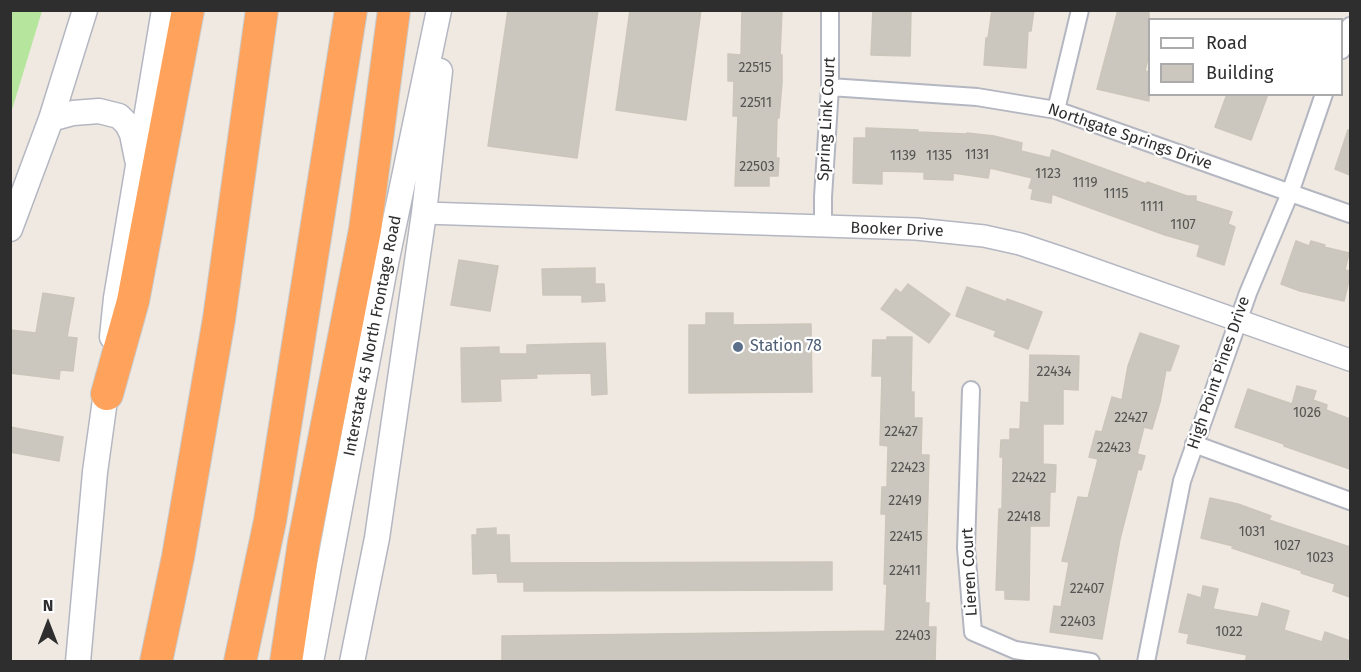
<!DOCTYPE html>
<html>
<head>
<meta charset="utf-8">
<style>
  body { margin:0 }
  #map { position:relative; width:1361px; height:672px; overflow:hidden; background:#efe9e1; font-family:"Fira Sans",sans-serif }
  canvas { display:block }
  .frame { position:absolute; inset:0; border:12px solid #2e2e2e; pointer-events:none }
  .legend { position:absolute; left:1148px; top:18px; width:195px; height:78px; box-sizing:border-box; background:#fff; border:2px solid #ababab; margin:0; padding:8px 10px; list-style:none; font-size:18px; color:#2e2e2e }
  .legend li { display:flex; align-items:center; gap:12px; height:30px }
  .legend b { width:30px; border:2px solid #ababab }
  .north { position:absolute; left:18px; top:594px; width:60px; height:60px; -webkit-text-stroke:4px #fff; paint-order:stroke; rotate:0deg; font-size:16px; font-weight:700; line-height:24px; text-align:center; color:#2e2e2e }
  .north::after { content:''; display:block; margin:auto; width:21px; height:27px; background:#2e2e2e; clip-path:polygon(50% 0,100% 100%,50% 72%,0 100%) }
</style>
</head>
<body>
<div id="map">
<canvas width="1361" height="672"></canvas>
<div class="frame"></div>
<ul class="legend">
<li><b style="height:8px;background:#fff"></b>Road</li>
<li><b style="height:16px;background:#cbc7bf"></b>Building</li>
</ul>
<div class="north">N</div>
</div>
<script>
const c = document.querySelector('canvas').getContext('2d');
c.lineJoin = 'round';
function fill(path, color) { c.fillStyle = color; c.fill(path, 'evenodd'); }
const poly = rows => new Path2D(rows.map(r => 'M' + r).join(''));
function trace(path, color, width, dash) { c.strokeStyle = color; c.lineWidth = width; c.lineCap = dash ? 'butt' : 'round'; c.setLineDash(dash || []); c.stroke(path); }
function label(font, color, halo, rows, align = 'center') {
  c.font = font + ' "Fira Sans",sans-serif'; c.lineWidth = 4.5; c.setLineDash([]); c.textBaseline = 'middle'; c.strokeStyle = halo; c.fillStyle = color; for (const [text, x, y, turn = 0] of rows) {
    c.save(); c.translate(x, y); c.rotate((+turn || 0) * Math.PI / 180); c.textAlign = isNaN(turn) ? turn : align; if (halo) c.strokeText(text, 0, 0); c.fillText(text, 0, 0); c.restore();
  }
}
const green = poly([
  [11,10,42,11,11,113,10,11]
]);
const building = poly([
  [508,10,598,10,577,158,488,146,508,10],
  [630,10,701,10,686,120,616,110,630,10],
  [742,10,782,10,780,55,782,55,782,82,779,118,777,118,776,158,779,158,778,176,769,176,769,186,735,186,738,116,733,116,734,81,728,81,728,54,741,55,742,10],
  [873,10,911,10,910,56,871,55,873,10],
  [992,10,1034,10,1031,31,1028,31,1026,68,984,65,986,38,988,38,992,10],
  [1118,10,1149,10,1149,54,1145,71,1149,72,1149,101,1097,89,1118,10],
  [1227,94,1268,94,1251,140,1215,127,1227,94],
  [866,128,918,130,918,132,966,134,967,133,994,136,1022,143,1021,151,1050,158,1052,150,1146,184,1147,182,1187,196,1196,196,1196,201,1232,212,1228,224,1235,227,1224,265,1197,256,1200,245,1165,235,1052,194,1051,203,1031,199,1033,189,1029,188,1032,178,990,168,988,178,953,173,953,180,924,179,924,172,882,171,882,184,853,183,854,138,866,138,866,128],
  [1348,130,1350,131,1350,175,1335,169,1348,130],
  [1296,241,1309,246,1311,241,1325,245,1324,247,1349,253,1345,270,1350,271,1350,276,1344,301,1300,291,1281,284,1296,241],
  [459,260,498,266,490,311,451,305,459,260],
  [595,268,595,284,604,284,605,301,582,302,582,295,543,295,542,269,595,268],
  [908,284,950,314,929,343,881,309,896,289,901,293,908,284],
  [967,287,1006,302,1007,299,1042,312,1028,349,994,336,996,331,956,316,967,287],
  [43,293,74,298,67,337,77,338,73,371,60,370,59,379,10,373,10,330,36,333,43,293],
  [706,313,733,313,733,325,811,324,812,392,689,393,689,325,706,325,706,313],
  [1140,333,1179,346,1170,371,1166,370,1160,402,1152,429,1144,427,1137,454,1145,456,1141,470,1138,469,1120,539,1102,639,1050,632,1054,606,1061,607,1069,562,1062,561,1078,497,1088,498,1098,459,1089,457,1096,431,1102,432,1112,397,1122,400,1128,366,1140,333],
  [887,337,912,337,911,392,914,392,914,418,922,418,921,455,929,455,925,603,929,603,928,627,936,627,935,662,502,662,502,636,885,631,887,584,884,584,886,514,881,514,882,487,887,487,888,446,880,445,882,376,872,376,873,340,887,340,887,337],
  [605,343,607,394,592,395,591,373,536,374,537,378,500,379,501,401,462,402,461,348,499,347,499,354,527,354,527,345,605,343],
  [1030,355,1079,356,1078,390,1063,389,1063,424,1043,424,1043,464,1056,465,1055,492,1050,492,1049,526,1030,526,1029,600,1005,599,1005,590,996,590,999,509,1002,509,1003,457,1000,457,1001,440,1010,440,1010,429,1020,429,1021,402,1029,403,1030,355],
  [1297,386,1316,391,1313,400,1327,405,1326,410,1350,419,1350,469,1284,446,1284,444,1235,427,1248,389,1292,404,1297,386],
  [10,427,63,437,59,461,10,452,10,427],
  [1210,498,1238,504,1271,516,1269,520,1350,547,1350,597,1333,591,1335,584,1301,573,1302,571,1232,548,1233,546,1201,538,1210,498],
  [496,528,496,535,509,535,510,563,832,562,832,590,524,591,524,582,498,582,497,573,473,574,472,535,477,535,477,529,496,528],
  [1203,586,1218,589,1213,609,1258,617,1262,603,1289,611,1284,630,1322,642,1325,632,1350,641,1350,651,1347,662,1245,662,1247,655,1187,643,1189,634,1179,632,1188,594,1201,598,1203,586]
]);
const minor = poly([
  [1342,50,1350,26],
  [830,87,977,97,1056,110,1350,214],
  [1056,110,1080,10],
  [823,227,823,197,830,87,830,10],
  [971,390,966,548,973,632,1015,650,1091,662],
  [1194,444,1350,501],
  [1146,662,1182,481,1248,293,1290,193,1324,94]
]);
const tertiary = poly([
  [424,213,916,229,984,236,1020,244,1062,258,1350,360]
]);
const secondary = poly([
  [51,119,73,113,99,111,119,116,127,124,132,134,137,159],
  [10,229,51,119,85,10],
  [112,337,116,298,164,10],
  [78,662,95,472,108,378],
  [311,662,384,273,439,10],
  [352,662,377,538,424,213,440,71]
]);
const motorway = poly([
  [107,394,133,301,188,10],
  [156,662,178,557,219,319,262,10],
  [240,662,270,521,351,10],
  [286,662,304,542,365,230,394,10]
]);
const markers = [
  [738,347,6,"#5c6f8a"]
];
const numberNames = [
  ["22515",755,68],
  ["22511",756,103],
  ["1131",977,155],
  ["1139",903,156],
  ["1135",939,156],
  ["22503",757,167],
  ["1123",1048,174],
  ["1119",1085,183],
  ["1115",1116,194],
  ["1111",1152,207],
  ["1107",1183,225],
  ["22434",1054,372],
  ["1026",1307,413],
  ["22427",1131,418],
  ["22427",901,432],
  ["22423",1114,448],
  ["22423",908,468],
  ["22422",1029,478],
  ["22419",905,501],
  ["22418",1024,517],
  ["1031",1252,532],
  ["22415",906,537],
  ["1027",1287,546],
  ["1023",1320,558],
  ["22411",905,571],
  ["22407",1087,589],
  ["22403",1078,622],
  ["1022",1229,632],
  ["22403",913,636]
];
const streetNames = [
  ["Spring Link Court",827,119,-87],
  ["Northgate Springs Drive",1130,137,19],
  ["Booker Drive",897,230,2],
  ["Interstate 45 North Frontage Road",373,336,-79],
  ["High Point Pines Drive",1219,373,-71],
  ["Lieren Court",970,572,-93]
];
const serviceNames = [
  ["Station 78",750,347]
];
fill(green, '#b6e59e');
fill(building, '#cbc7bf');
trace(building, '#cbc5ba', 1.5);
trace(minor, '#b4b7c1', 20);
trace(tertiary, '#b4b7c1', 24);
trace(secondary, '#b4b7c1', 27);
trace(motorway, '#c9c9c9', 34);
trace(minor, '#fff', 16);
trace(tertiary, '#fff', 21);
trace(secondary, '#fff', 24);
trace(motorway, '#ffa35c', 32);
for (const [x, y, r, color] of markers) { const dot = new Path2D(); dot.arc(x, y, r, 0, 2 * Math.PI); c.fillStyle = color; c.fill(dot); trace(dot, '#fff', 2); }
label('14px', '#555452', null, numberNames);
label('16px', '#2e2e2e', '#fff', streetNames);
label('16px', '#4e5e75', '#fff', serviceNames, 'left');
</script>
</body>
</html>
